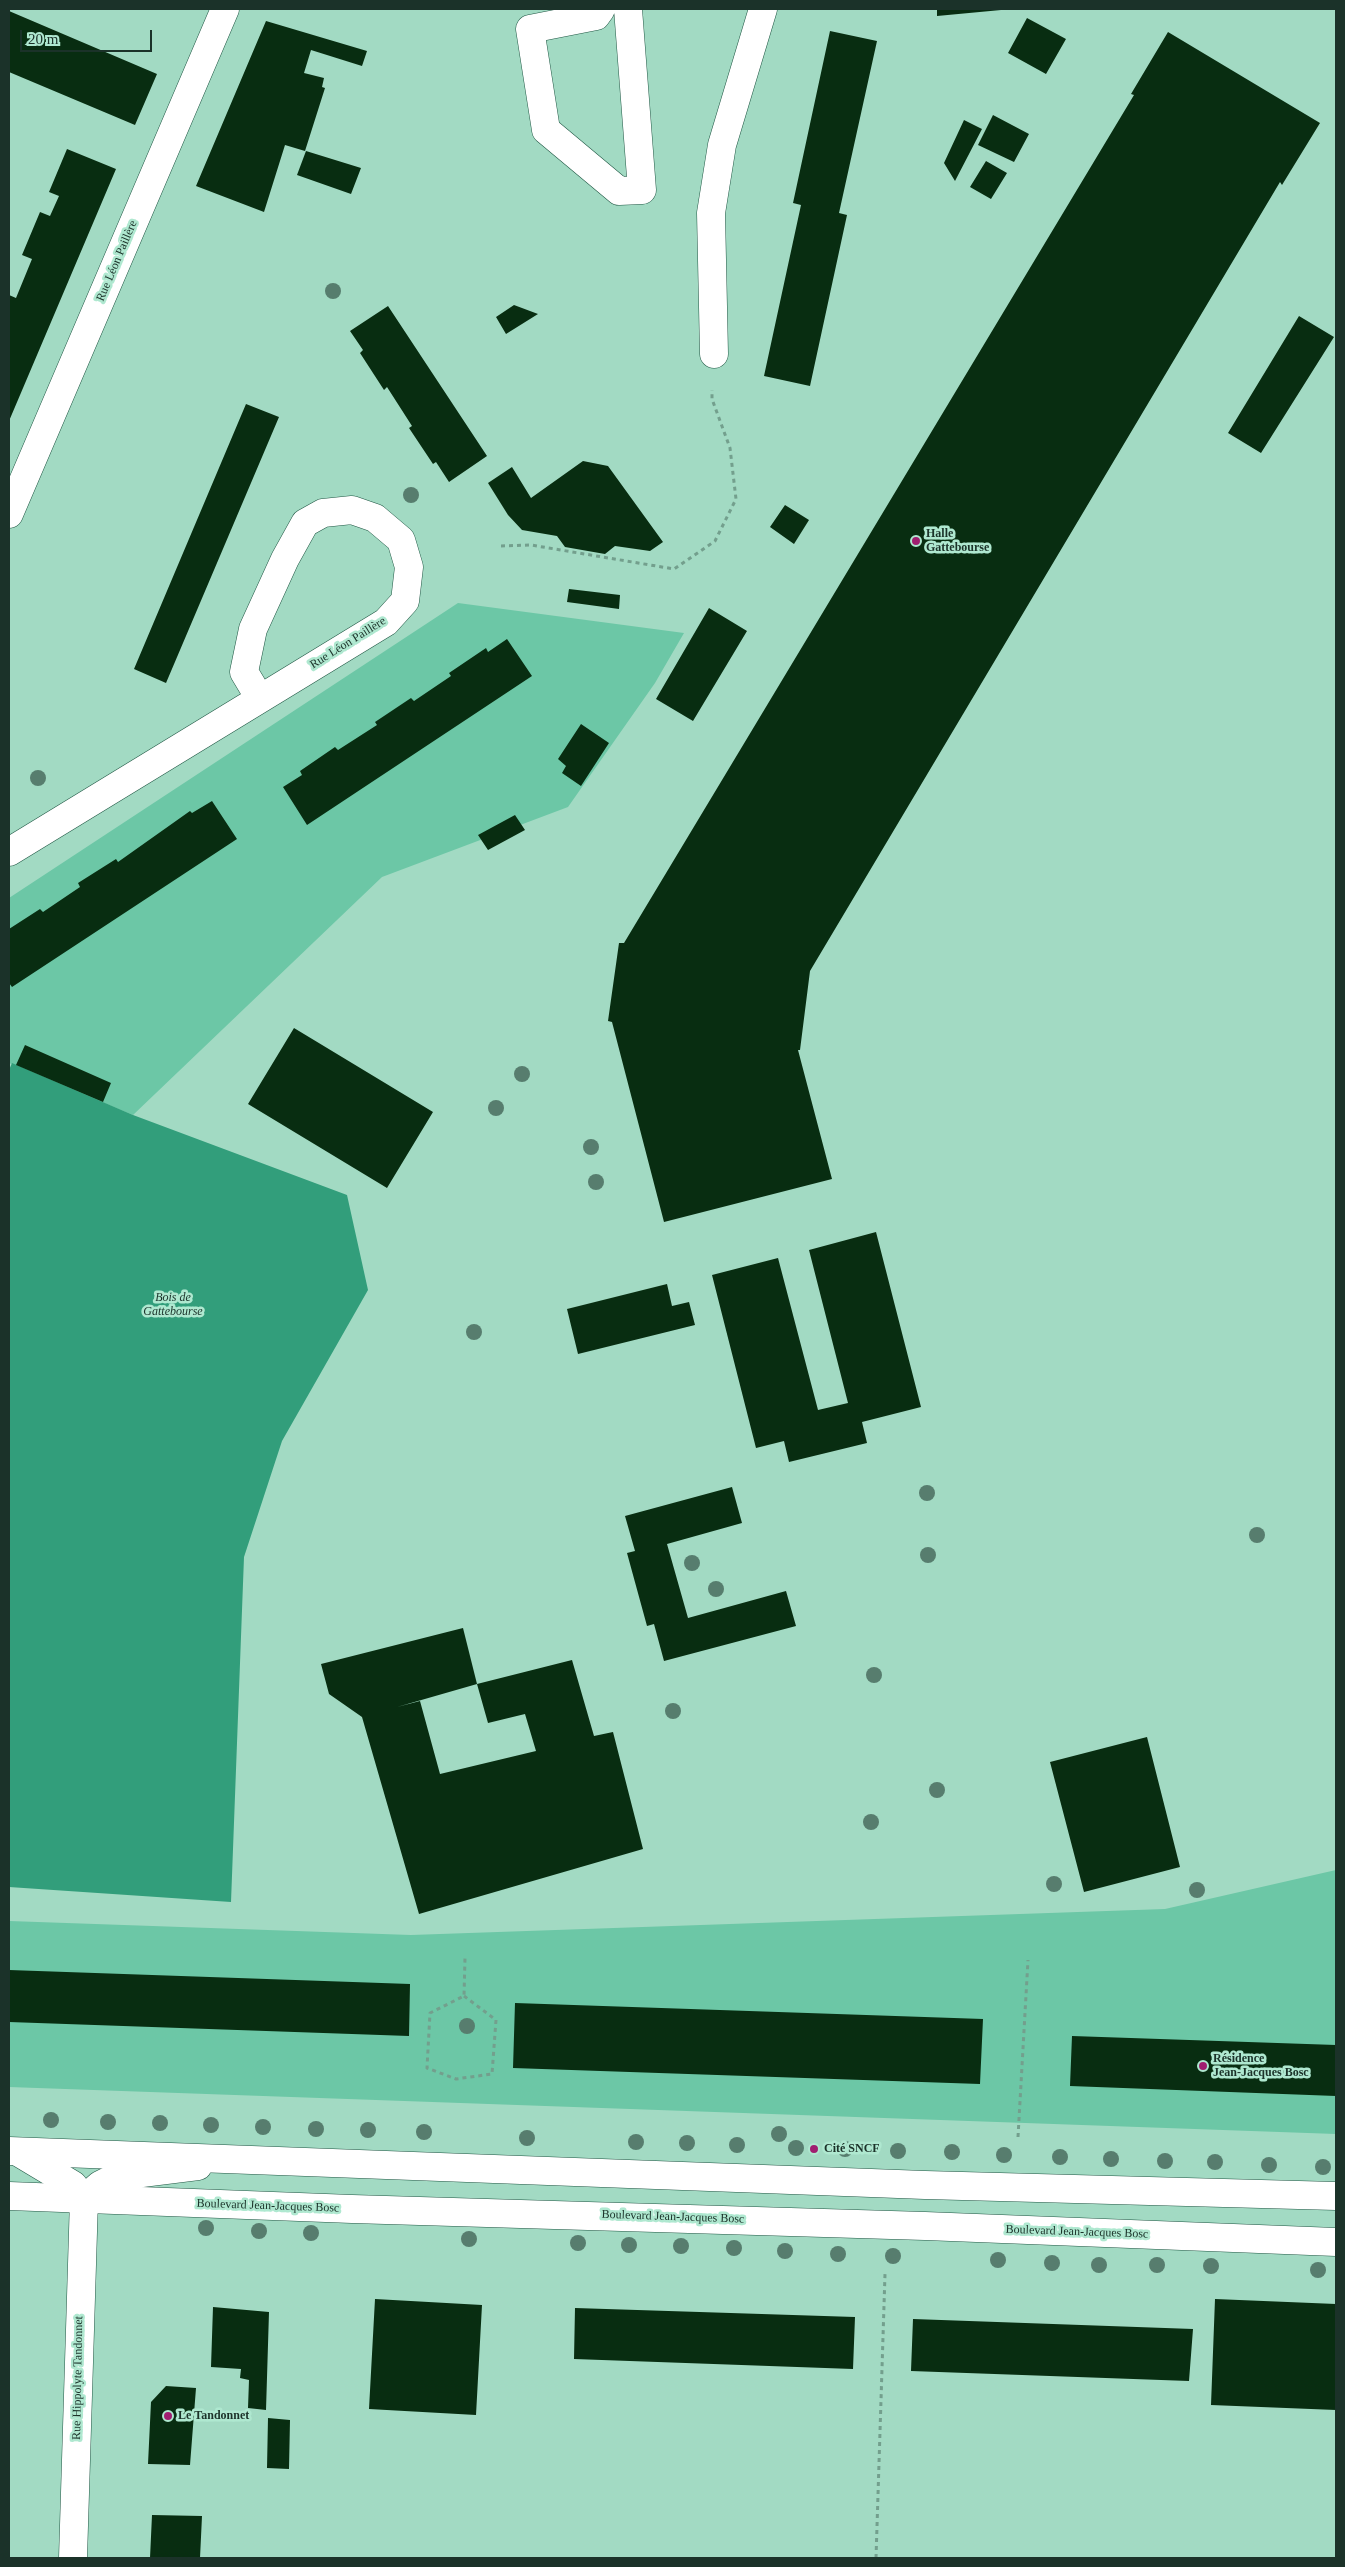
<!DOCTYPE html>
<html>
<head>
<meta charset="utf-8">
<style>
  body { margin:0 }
  #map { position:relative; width:1345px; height:2567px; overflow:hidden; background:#a2dac3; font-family:"Times New Roman",serif }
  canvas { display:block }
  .frame { position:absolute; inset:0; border:10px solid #1b3229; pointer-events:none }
  .scale { position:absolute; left:20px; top:30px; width:132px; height:22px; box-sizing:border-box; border:2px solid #1b3229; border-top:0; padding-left:6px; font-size:15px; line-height:18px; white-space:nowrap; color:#1b3229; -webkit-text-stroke:4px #afe8d0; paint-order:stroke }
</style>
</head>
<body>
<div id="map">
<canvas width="1345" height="2567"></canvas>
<div class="frame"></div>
<div class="scale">20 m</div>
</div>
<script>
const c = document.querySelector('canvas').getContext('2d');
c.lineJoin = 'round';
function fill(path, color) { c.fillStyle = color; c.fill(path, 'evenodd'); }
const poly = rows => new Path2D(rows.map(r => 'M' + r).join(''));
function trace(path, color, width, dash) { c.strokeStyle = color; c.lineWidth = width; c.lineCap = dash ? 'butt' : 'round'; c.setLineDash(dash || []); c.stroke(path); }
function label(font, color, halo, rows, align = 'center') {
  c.font = font + ' "Times New Roman",serif'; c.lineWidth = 5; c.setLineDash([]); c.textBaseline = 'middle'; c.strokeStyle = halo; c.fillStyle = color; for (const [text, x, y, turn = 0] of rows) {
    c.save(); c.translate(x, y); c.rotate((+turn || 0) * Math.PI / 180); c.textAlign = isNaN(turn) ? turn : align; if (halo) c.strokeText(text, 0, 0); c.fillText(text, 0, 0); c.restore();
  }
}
const green = poly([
  [458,603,684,633,655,683,568,807,382,877,133,1115,9,1063,9,898],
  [1336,1870,1336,2134,9,2087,9,1921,411,1935,1165,1909]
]);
const forest = poly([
  [12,1063,133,1115,347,1195,368,1290,282,1441,244,1557,231,1902,9,1887,9,1070]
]);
const building = poly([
  [937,9,1001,9,1001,10,937,16],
  [9,11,157,74,135,125,9,72],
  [1027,18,1066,39,1046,74,1008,53],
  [266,21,367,51,362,66,311,50,304,73,324,78,322,87,325,88,305,151,285,145,264,212,196,186],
  [830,31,877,41,839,213,847,215,810,386,764,376,801,205,793,203],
  [1168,32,1320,123,1282,185,1280,182,810,971,800,1050,798,1050,832,1179,664,1222,612,1022,608,1021,619,943,624,943,1134,95,1131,94],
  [993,115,1029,134,1014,162,978,145],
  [964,120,982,129,955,181,944,163],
  [67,149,116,169,9,421,9,295,16,298,32,259,22,255,40,212,50,216,59,196,49,192],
  [306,151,361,168,351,194,297,175],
  [986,161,1007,173,991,199,970,187],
  [514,305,538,314,506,334,496,317],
  [388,306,487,456,449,482,436,462,433,464,409,428,412,426,387,387,384,390,360,353,363,350,350,331],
  [1299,316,1334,337,1261,453,1228,433],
  [246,404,279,417,166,683,134,669],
  [583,461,608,466,663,542,650,551,615,546,605,554,565,547,557,536,522,530,508,515,488,483,512,467,531,498],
  [785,505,809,520,794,544,770,527],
  [569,589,620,595,619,609,567,602],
  [709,608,747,631,693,721,656,699],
  [507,639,532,676,307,825,283,787,302,775,300,771,335,747,338,750,377,725,375,722,411,698,414,701,451,676,449,673,486,648,488,652],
  [581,724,609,743,581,786,562,773,566,766,558,759],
  [212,801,237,839,12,987,9,983,9,929,40,909,43,912,80,887,78,883,116,859,118,862,190,811,192,813],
  [515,815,525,830,488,850,478,835],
  [294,1028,433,1112,387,1188,248,1104],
  [25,1045,111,1083,103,1102,16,1065],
  [876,1232,921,1407,862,1422,867,1443,789,1462,784,1441,756,1448,712,1275,778,1258,818,1410,848,1403,809,1250],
  [667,1284,672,1306,689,1302,695,1325,578,1354,567,1309],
  [732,1487,742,1523,667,1544,688,1618,786,1591,796,1626,664,1661,654,1624,647,1626,627,1553,635,1551,625,1516],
  [463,1628,477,1684,572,1660,594,1736,613,1732,643,1849,419,1914,362,1717,329,1694,321,1664],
  [477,1684,488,1723,525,1714,536,1751,440,1774,420,1701,397,1707],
  [1147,1737,1180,1867,1084,1892,1050,1762],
  [9,1970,410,1984,409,2036,9,2022],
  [515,2003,983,2019,980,2084,513,2068],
  [1072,2036,1336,2045,1336,2096,1070,2086],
  [375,2299,482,2305,476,2415,369,2409],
  [1215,2299,1336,2304,1336,2410,1211,2405],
  [213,2307,269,2312,266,2410,248,2408,249,2380,240,2378,241,2369,211,2367],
  [575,2308,855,2317,853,2369,574,2359],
  [913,2319,1193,2329,1189,2381,911,2371],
  [166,2386,196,2388,190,2465,148,2464,151,2402],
  [268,2418,290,2420,289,2469,267,2468],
  [152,2515,202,2516,200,2558,150,2558]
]);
const path = poly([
  [501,546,531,545,674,569,715,541,736,499,730,448,712,399,712,390],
  [464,1996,496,2020,492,2074,456,2079,427,2068,430,2013,464,1996,465,1958],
  [1018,2137,1028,1960],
  [876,2558,885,2274]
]);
const minor = poly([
  [601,9,596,16,530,29,546,130,619,191,642,190,628,9],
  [714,354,711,213,722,145,763,9],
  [9,514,225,9],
  [9,852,386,622,405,601,409,567,401,540,375,518,352,510,323,513,305,523,285,559,253,629,244,672,259,697],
  [18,2152,73,2185,84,2199],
  [84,2199,100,2185,118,2176,198,2166],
  [73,2558,84,2199]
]);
const major = poly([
  [9,2151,925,2185,1336,2196],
  [9,2196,352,2209,925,2226,1336,2242]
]);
const trees = [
  [333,291],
  [411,495],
  [38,778],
  [522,1074],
  [496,1108],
  [591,1147],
  [596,1182],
  [474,1332],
  [927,1493],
  [1257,1535],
  [928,1555],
  [692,1563],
  [716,1589],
  [874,1675],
  [673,1711],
  [937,1790],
  [871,1822],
  [1054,1884],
  [1197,1890],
  [467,2026],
  [51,2120],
  [108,2122],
  [160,2123],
  [211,2125],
  [263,2127],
  [316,2129],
  [368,2130],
  [424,2132],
  [779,2134],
  [527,2138],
  [636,2142],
  [687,2143],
  [737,2145],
  [796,2148],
  [845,2149],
  [898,2151],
  [952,2152],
  [1004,2155],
  [1060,2157],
  [1111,2159],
  [1165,2161],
  [1215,2162],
  [1269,2165],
  [1323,2167],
  [206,2228],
  [259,2231],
  [311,2233],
  [469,2239],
  [578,2243],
  [629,2245],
  [681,2246],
  [734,2248],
  [785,2251],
  [838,2254],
  [893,2256],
  [998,2260],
  [1052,2263],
  [1099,2265],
  [1157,2265],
  [1211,2266],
  [1318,2270]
];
const markers = [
  [916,541,5,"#a01e70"],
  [1203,2066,5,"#a01e70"],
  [814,2149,5,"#a01e70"],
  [168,2416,5,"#a01e70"]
];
const streetNames = [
  ["Rue Léon Paillère",117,261,-67],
  ["Rue Léon Paillère",348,643,-32],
  ["Boulevard Jean-Jacques Bosc",268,2206,2],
  ["Boulevard Jean-Jacques Bosc",673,2217,2],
  ["Boulevard Jean-Jacques Bosc",1077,2232,2],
  ["Rue Hippolyte Tandonnet",78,2378,-89]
];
const poiNames = [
  ["Halle",926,534],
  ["Gattebourse",926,548],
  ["Résidence",1213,2059],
  ["Jean-Jacques Bosc",1213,2073],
  ["Cité SNCF",824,2149],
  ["Le Tandonnet",178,2416]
];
const parkNames = [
  ["Bois de",173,1298],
  ["Gattebourse",173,1312]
];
fill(green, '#6cc7a6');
fill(forest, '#329e7b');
fill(building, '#082d11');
trace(minor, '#205744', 29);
trace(major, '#205744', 29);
trace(path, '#739f8d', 3, [4, 4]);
trace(minor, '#fff', 28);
trace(major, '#fff', 28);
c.fillStyle = '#577d6e';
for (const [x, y] of trees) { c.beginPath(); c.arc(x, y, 8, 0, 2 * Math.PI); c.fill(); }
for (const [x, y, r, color] of markers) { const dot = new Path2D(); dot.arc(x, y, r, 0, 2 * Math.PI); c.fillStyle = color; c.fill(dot); trace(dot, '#afe8d0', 2); }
label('12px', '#1b3229', '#afe8d0', streetNames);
label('bold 12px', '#1b3229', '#afe8d0', poiNames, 'left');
label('italic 12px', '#1a3129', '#afe8d0', parkNames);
</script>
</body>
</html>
